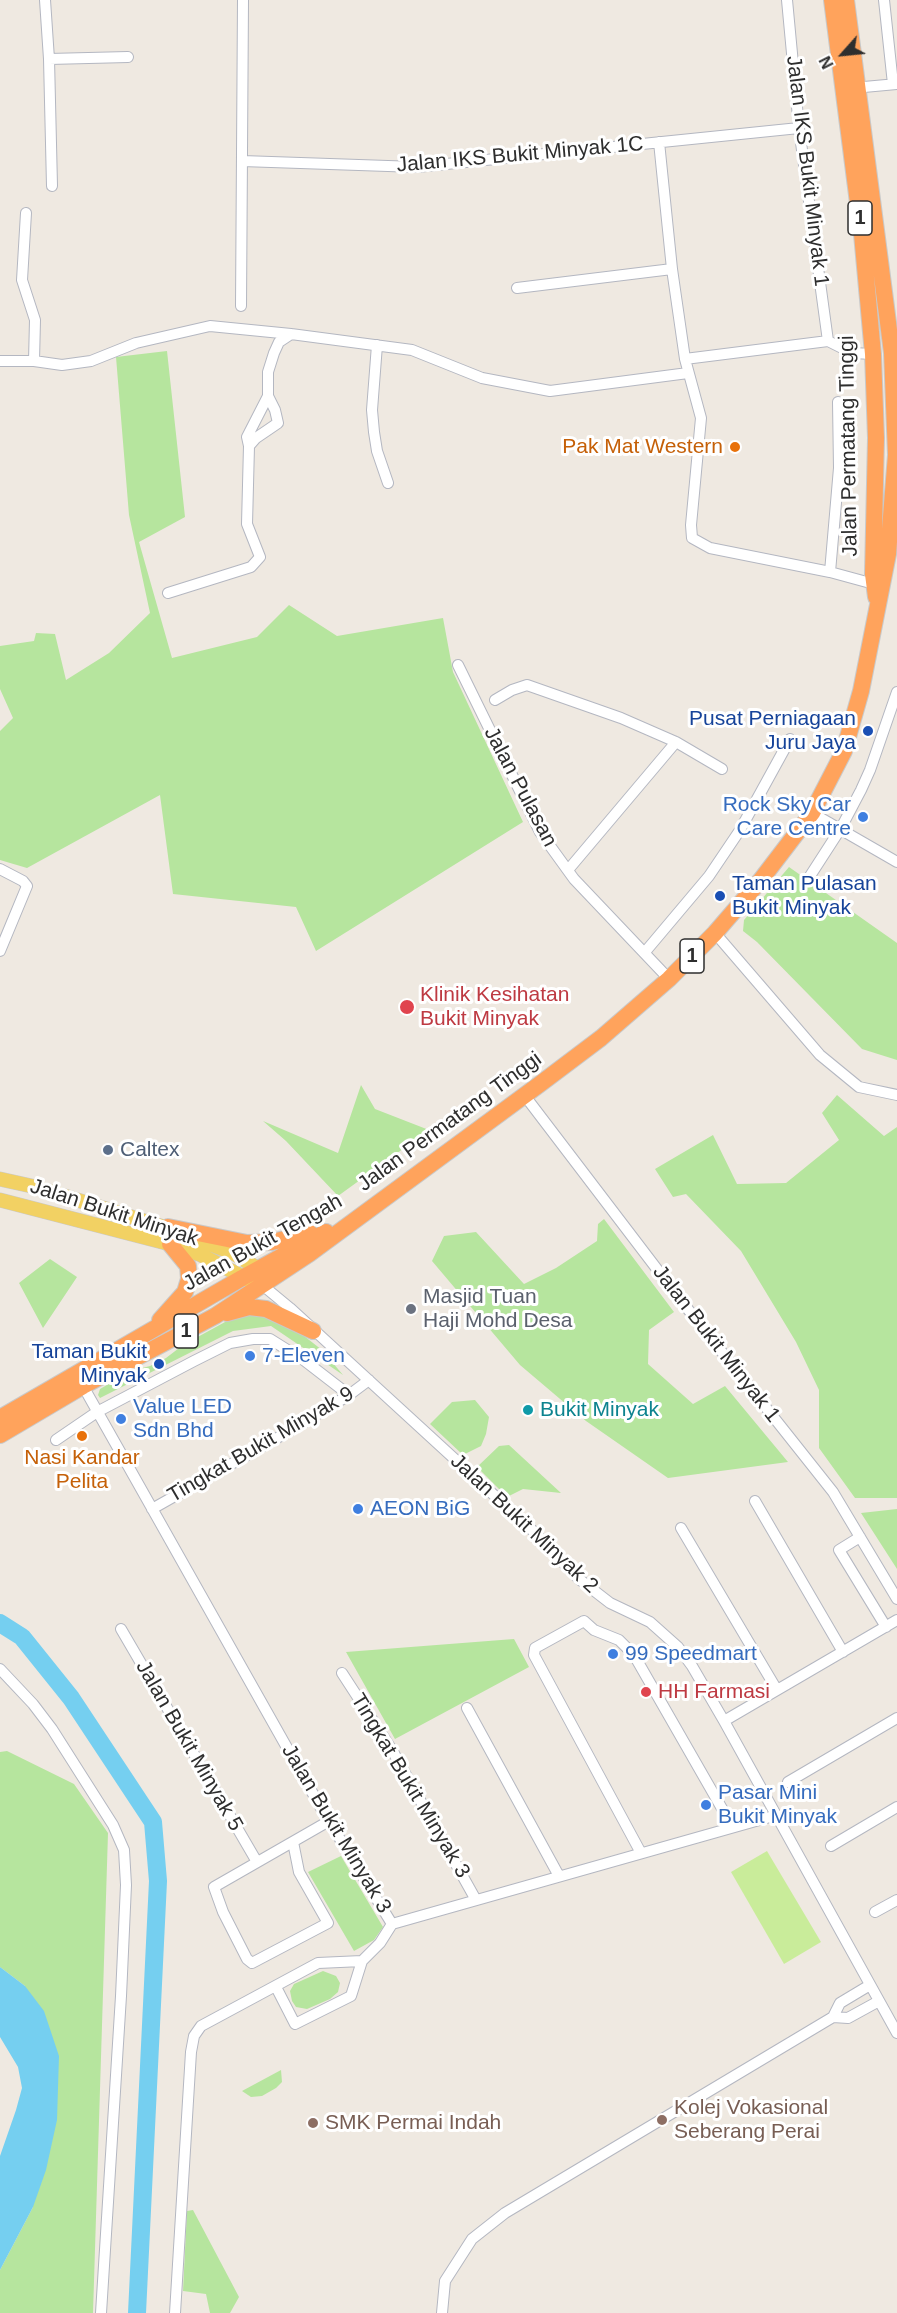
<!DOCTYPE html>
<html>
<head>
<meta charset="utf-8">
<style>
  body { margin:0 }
  #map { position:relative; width:897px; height:2313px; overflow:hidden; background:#efe9e1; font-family:Arial,sans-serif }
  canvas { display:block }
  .north { position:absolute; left:813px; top:24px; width:60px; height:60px; -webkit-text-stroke:4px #fff; paint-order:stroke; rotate:243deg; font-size:16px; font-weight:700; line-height:24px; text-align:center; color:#2e2e2e }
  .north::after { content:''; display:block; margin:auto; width:21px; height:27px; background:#2e2e2e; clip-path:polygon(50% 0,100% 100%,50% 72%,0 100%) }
</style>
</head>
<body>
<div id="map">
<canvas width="897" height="2313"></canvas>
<div class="north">N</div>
</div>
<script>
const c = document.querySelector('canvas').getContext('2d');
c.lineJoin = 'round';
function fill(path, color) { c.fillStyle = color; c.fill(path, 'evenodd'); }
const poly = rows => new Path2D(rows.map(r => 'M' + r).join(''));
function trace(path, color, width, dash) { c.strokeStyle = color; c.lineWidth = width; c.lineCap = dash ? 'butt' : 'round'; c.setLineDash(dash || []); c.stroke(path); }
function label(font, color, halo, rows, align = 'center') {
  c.font = font + ' Arial,sans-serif'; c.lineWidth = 6; c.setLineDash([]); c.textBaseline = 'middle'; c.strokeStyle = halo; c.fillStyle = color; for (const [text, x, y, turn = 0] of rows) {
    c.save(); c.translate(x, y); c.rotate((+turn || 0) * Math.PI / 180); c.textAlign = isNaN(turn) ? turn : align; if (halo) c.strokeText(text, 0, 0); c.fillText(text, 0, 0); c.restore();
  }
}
const green = poly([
  [167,351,185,517,139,542,172,658,257,637,289,605,337,636,443,618,453,672,523,822,316,951,296,907,173,894,160,795,27,868,0,860,0,731,13,718,0,689,0,646,34,641,36,633,55,634,66,680,109,653,150,613,129,515,116,357],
  [789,867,897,943,897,1060,862,1049,757,942,743,931,744,920],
  [361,1085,375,1109,429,1130,338,1196,286,1141,263,1121,338,1153],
  [837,1095,884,1136,897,1127,897,1498,855,1498,819,1448,819,1390,796,1342,741,1251,686,1194,673,1197,655,1169,713,1135,737,1184,786,1183,839,1140,822,1113],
  [604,1219,674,1312,649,1330,648,1364,693,1404,725,1386,788,1462,668,1478,586,1421,520,1365,432,1261,444,1236,476,1232,524,1284,556,1268,597,1241,598,1224],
  [50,1259,77,1277,43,1328,19,1283],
  [247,1310,290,1325,322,1350,343,1375,271,1326,233,1331,100,1398,98,1395,100,1389,131,1371,150,1366,166,1358,183,1345],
  [475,1400,489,1417,486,1434,481,1446,463,1455,430,1424,452,1402],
  [509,1445,561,1493,523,1489,507,1497,477,1467,499,1446],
  [897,1509,897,1569,861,1513],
  [514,1639,529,1667,395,1739,346,1652],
  [7,1751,74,1784,108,1833,93,2313,0,2313,0,2270,33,2207,25,1986,0,1967,0,1752],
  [341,1856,383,1927,374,1940,354,1951,308,1872],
  [323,1971,336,1976,340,1983,338,1992,330,1999,307,2009,296,2007,292,2001,290,1991,294,1984],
  [281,2070,282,2082,276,2088,262,2096,251,2097,242,2091],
  [193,2210,239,2297,230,2313,210,2313,206,2294,183,2291,187,2211]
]);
const pitch = poly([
  [767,1851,821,1942,784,1964,731,1872]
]);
const water = poly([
  [0,1967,25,1986,44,2011,59,2056,57,2120,46,2170,33,2207,0,2270,0,2156,16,2110,22,2088,18,2067,0,2037]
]);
const river = poly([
  [0,1623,22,1637,71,1698,153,1822,158,1881,137,2313]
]);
const minor = poly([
  [45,0,49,59,52,186],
  [787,0,799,128,828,341],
  [884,0,893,84],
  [49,59,128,57],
  [853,88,897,84],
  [659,142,672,269,685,359,701,418,691,525,692,538,710,548,830,572,874,584],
  [242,161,417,167,799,128],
  [26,213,22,280,35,320,34,361],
  [517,288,672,269],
  [241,306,243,0],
  [377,345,372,410,374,432,377,451,388,483],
  [685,359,828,341,852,353,873,354],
  [0,361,34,361,62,365,91,361,136,343,210,326,291,334,412,350,482,378,550,391,688,373],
  [249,446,247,437,268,396],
  [830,572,839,468,838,402],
  [168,593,251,567,260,557,247,524,249,446,256,438,278,423,275,410,268,396,268,372,274,353,279,342,291,334],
  [458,665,540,832,574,879,669,979],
  [495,700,512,690,527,685,621,718,676,742,722,769],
  [812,813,897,862],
  [0,869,23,881,27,886,0,951],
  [568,870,676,742],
  [810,876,841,828,861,790,870,770,897,692],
  [715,933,820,1055,859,1087,897,1095],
  [645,952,709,876,740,830,790,739],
  [525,1096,679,1298,833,1492,897,1599],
  [261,1284,290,1308,532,1530,579,1579,610,1603,650,1622,678,1647,692,1666,724,1721,897,2033],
  [83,1386,321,1808,392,1924,777,1815],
  [56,1440,97,1412,194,1361,230,1343,253,1339,270,1339,305,1361,349,1395],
  [755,1501,843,1652],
  [152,1509,293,1429,349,1395,369,1380],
  [681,1528,777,1690],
  [860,1537,839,1550,886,1627],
  [121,1629,257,1862],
  [0,1669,33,1704,52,1729,113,1825,124,1850,126,1885,121,1996,101,2313],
  [342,1673,392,1750,476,1900],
  [467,1708,559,1876],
  [724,1721,897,1620],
  [788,1782,897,1718],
  [293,1842,299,1872,328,1923,252,1963,247,1959,223,1912,214,1887,329,1821],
  [831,1846,897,1807],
  [641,1853,534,1655,535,1648,584,1621,594,1630,619,1640,634,1655,732,1826],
  [875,1912,897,1900],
  [276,1987,295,2024,351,1996,362,1961],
  [833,2017,848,2018,879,2001],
  [175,2313,191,2052,194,2036,201,2026,318,1963,362,1961,380,1943,392,1924],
  [442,2313,445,2281,472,2239,505,2213,833,2017,840,2003,870,1985]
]);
const major = poly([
  [0,1179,36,1187,176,1231],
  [0,1200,170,1244,201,1255,251,1281],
  [194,1238,233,1253,265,1273]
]);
const highway = poly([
  [832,0,862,234,873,354,876,438,873,574,876,597],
  [168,1227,247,1243,272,1242,310,1233],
  [227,1313,249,1307,266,1309,313,1331],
  [160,1320,185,1292,189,1279,188,1266,170,1244],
  [0,1418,242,1278,326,1232],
  [0,1435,83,1386,215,1316,309,1254,540,1084,601,1038,669,979,715,933,760,881,812,813,844,751,861,691,888,554,896,455,892,353,846,0]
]);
const markers = [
  [735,447,6,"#e8710a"],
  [868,731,6,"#1a4fb4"],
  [863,817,6,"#3f7fe0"],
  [720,896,6,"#1a4fb4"],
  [407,1007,8,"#e0444e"],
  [108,1150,6,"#5c6f8a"],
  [411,1309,6,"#6b7280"],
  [250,1356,6,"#3f7fe0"],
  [159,1364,6,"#1a4fb4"],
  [528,1410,6,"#0f9aa8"],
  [121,1419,6,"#3f7fe0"],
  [82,1436,6,"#e8710a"],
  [358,1509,6,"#3f7fe0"],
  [613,1654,6,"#3f7fe0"],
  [646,1692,6,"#e0444e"],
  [706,1805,6,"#3f7fe0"],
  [662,2120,6,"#8d6e63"],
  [313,2123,6,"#8d6e63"]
];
const shields = [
  [860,218,24],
  [692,956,24],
  [186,1331,24]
];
const shieldNames = [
  ["1",860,218],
  ["1",692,956],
  ["1",186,1331]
];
const streetNames = [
  ["Jalan IKS Bukit Minyak 1C",520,155,-5],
  ["Jalan IKS Bukit Minyak 1",807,171,83],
  ["Jalan Permatang Tinggi",849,446,-91],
  ["Jalan Pulasan",520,787,62],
  ["Jalan Permatang Tinggi",450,1122,-36],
  ["Jalan Bukit Minyak",114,1213,18],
  ["Jalan Bukit Tengah",263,1243,-29],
  ["Jalan Bukit Minyak 1",716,1344,52],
  ["Tingkat Bukit Minyak 9",261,1445,-30],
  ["Jalan Bukit Minyak 2",524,1524,43],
  ["Jalan Bukit Minyak 5",189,1746,60],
  ["Tingkat Bukit Minyak 3",410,1786,59],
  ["Jalan Bukit Minyak 3",336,1829,59]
];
const foodNames = [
  ["Pak Mat Western",723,447],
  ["Nasi Kandar",82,1458,"center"],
  ["Pelita",82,1482,"center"]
];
const transitNames = [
  ["Pusat Perniagaan",856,719],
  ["Juru Jaya",856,743],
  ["Taman Pulasan",732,884,"left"],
  ["Bukit Minyak",732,908,"left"],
  ["Taman Bukit",147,1352],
  ["Minyak",147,1376]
];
const shopNames = [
  ["Rock Sky Car",851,805,"right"],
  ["Care Centre",851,829,"right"],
  ["7-Eleven",262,1356],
  ["Value LED",133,1407],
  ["Sdn Bhd",133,1431],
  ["AEON BiG",370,1509],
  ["99 Speedmart",625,1654],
  ["Pasar Mini",718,1793],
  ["Bukit Minyak",718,1817]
];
const healthNames = [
  ["Klinik Kesihatan",420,995],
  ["Bukit Minyak",420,1019],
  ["HH Farmasi",658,1692]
];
const serviceNames = [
  ["Caltex",120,1150]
];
const worshipNames = [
  ["Masjid Tuan",423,1297],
  ["Haji Mohd Desa",423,1321]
];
const cultureNames = [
  ["Bukit Minyak",540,1410]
];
const educationNames = [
  ["Kolej Vokasional",674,2108],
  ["Seberang Perai",674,2132],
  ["SMK Permai Indah",325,2123]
];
fill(green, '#b6e59e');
fill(pitch, '#c9ec9a');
fill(water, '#75cff0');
trace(river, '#75cff0', 18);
trace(minor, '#b4b7c1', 12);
trace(major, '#c9c9c9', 15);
trace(highway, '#c9c9c9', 18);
trace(minor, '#fff', 10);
trace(major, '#f2d163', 14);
trace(highway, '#ffa35c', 16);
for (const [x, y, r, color] of markers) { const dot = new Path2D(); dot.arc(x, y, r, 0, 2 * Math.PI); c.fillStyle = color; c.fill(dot); trace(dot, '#fff', 2); }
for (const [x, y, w] of shields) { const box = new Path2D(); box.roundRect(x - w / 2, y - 17, w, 34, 4.5); c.fillStyle = '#fff'; c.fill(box); trace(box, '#2e2e2e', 1.5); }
label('bold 20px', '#2e2e2e', null, shieldNames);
label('21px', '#2e2e2e', '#fff', streetNames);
label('21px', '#c56008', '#fff', foodNames, 'right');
label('21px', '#164399', '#fff', transitNames, 'right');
label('21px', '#366cbe', '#fff', shopNames, 'left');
label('21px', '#be3a42', '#fff', healthNames, 'left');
label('21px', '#4e5e75', '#fff', serviceNames, 'left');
label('21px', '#5b616d', '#fff', worshipNames, 'left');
label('21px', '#0d838f', '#fff', cultureNames, 'left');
label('21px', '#785e54', '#fff', educationNames, 'left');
</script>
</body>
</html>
